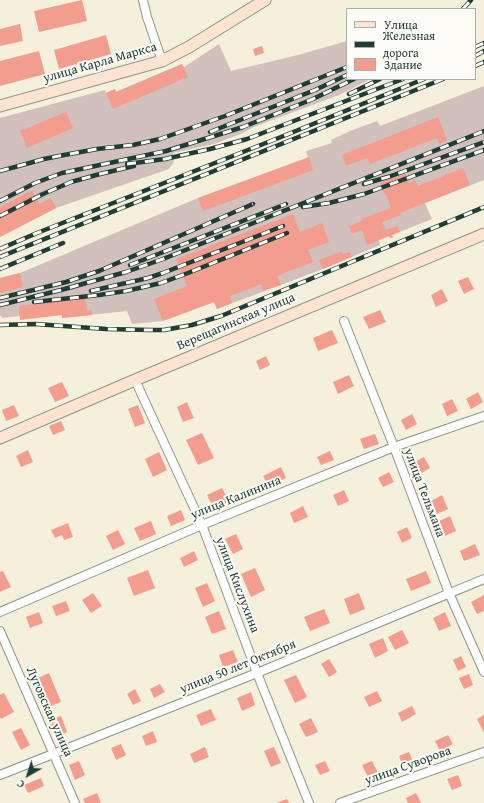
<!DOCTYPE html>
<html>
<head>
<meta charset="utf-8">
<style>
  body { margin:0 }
  #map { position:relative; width:484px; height:803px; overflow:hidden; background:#f4f0dc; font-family:"Gentium Book Plus",serif }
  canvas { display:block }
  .legend { position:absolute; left:346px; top:8px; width:130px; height:72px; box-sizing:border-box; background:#fdfcf7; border:1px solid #a4b0a9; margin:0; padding:5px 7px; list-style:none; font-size:12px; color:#1f3d34 }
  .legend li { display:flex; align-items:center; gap:8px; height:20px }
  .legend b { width:20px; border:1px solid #a4b0a9 }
  .north { position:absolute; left:8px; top:755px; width:40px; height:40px; -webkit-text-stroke:3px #fdfcf7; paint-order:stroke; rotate:219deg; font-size:11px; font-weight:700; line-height:16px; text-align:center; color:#1f3d34 }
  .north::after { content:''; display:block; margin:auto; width:14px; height:18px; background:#1f3d34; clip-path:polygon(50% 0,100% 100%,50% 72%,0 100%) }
</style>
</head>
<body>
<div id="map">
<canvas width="484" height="803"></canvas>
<ul class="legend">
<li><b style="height:5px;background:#fde4d1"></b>Улица</li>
<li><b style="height:5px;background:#1f3d34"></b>Железная дорога</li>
<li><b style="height:11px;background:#f29d8e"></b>Здание</li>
</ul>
<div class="north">С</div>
</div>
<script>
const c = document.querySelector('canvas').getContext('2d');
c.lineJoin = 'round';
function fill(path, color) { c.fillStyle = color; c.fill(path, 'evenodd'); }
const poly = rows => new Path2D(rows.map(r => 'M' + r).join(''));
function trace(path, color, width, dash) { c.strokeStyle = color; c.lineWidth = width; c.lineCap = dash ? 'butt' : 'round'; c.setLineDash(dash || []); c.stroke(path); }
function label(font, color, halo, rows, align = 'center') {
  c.font = font + ' "Gentium Book Plus",serif'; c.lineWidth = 4; c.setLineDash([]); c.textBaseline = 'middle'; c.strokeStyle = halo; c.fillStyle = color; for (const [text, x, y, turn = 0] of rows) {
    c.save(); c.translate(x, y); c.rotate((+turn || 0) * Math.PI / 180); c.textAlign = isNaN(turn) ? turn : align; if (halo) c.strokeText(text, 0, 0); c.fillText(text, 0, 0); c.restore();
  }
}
const industrial = poly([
  [347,41,347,79,371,79,339,95,254,127,243,133,214,144,173,153,174,162,169,169,56,208,0,237,0,118,105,90,106,93,115,89,116,92,182,64,184,67,219,44,231,71,298,55],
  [484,86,484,180,425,203,432,219,392,235,393,237,390,238,389,236,379,240,380,245,323,269,217,309,214,302,163,321,132,324,127,311,62,318,62,315,20,316,2,318,2,316,0,316,0,278,20,273,198,198,308,158,306,151,332,143,331,140,350,131,377,121,380,126]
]);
const building = poly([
  [82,0,87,21,39,32,34,11],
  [20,24,23,41,0,46,0,29],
  [106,35,111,54,59,69,54,50],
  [262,46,264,53,255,56,253,49],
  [39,51,45,74,0,86,0,61],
  [182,64,188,77,113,109,106,93,115,89,116,92],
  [66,112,73,128,27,148,20,131],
  [438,117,447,140,439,144,437,138,370,164,367,158,346,166,342,155],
  [309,157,313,170,203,211,198,198],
  [463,168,470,185,400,213,401,215,382,222,386,230,397,226,400,232,392,235,393,237,390,238,389,236,367,245,362,230,352,234,349,226,362,221,361,219,391,208,386,194,384,194,380,183,405,173,409,183,415,180,418,186],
  [32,190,39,204,51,198,56,208,0,237,0,207],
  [293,214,300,232,322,223,329,242,308,250,313,262,277,276,281,285,263,291,261,284,230,296,232,303,217,309,214,302,163,321,154,299,187,286,176,259],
  [342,251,343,254,349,252,352,257,323,269,319,260],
  [20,273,23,287,0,293,0,278],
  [468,277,474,289,464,294,458,281],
  [442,289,448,301,436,307,431,295],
  [85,298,87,310,92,310,92,315,62,318,62,315,20,320,19,306],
  [380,310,386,322,369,329,363,317],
  [332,330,338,343,318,351,313,338],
  [266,356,270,365,260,370,256,361],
  [349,375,354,386,338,394,333,382],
  [62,382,69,396,55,402,48,388],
  [478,392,483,402,471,409,466,399],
  [452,399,458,411,447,416,442,404],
  [187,402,194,418,183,422,177,407],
  [14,405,19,416,6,421,2,410],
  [138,405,145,423,135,427,128,409],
  [412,414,417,424,406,430,401,420],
  [61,421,65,430,53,435,49,426],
  [202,433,214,458,198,465,186,440],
  [375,434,379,444,364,449,360,439],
  [28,450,33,462,21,467,16,456],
  [330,451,334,460,321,465,317,457],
  [159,452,167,470,153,477,145,459],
  [424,457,430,468,421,473,415,462],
  [281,467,286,478,269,487,263,476],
  [389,472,394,482,383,487,378,478],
  [222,488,230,503,215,511,207,495],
  [344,490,349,501,338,506,333,495],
  [442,495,448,509,437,514,431,501],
  [303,506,308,517,294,523,290,513],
  [181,510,185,520,171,526,167,516],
  [450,516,456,531,445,536,439,521],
  [151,521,156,534,140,541,134,528],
  [68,523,73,537,64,540,62,535,55,538,51,530],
  [407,527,412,538,402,543,397,532],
  [118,530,125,544,113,550,106,536],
  [236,534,243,549,233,554,225,539],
  [475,544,480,555,464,561,460,551],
  [194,551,198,560,184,567,180,558],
  [255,568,265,590,251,597,241,574],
  [148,570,155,588,134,596,127,578],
  [3,571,11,587,0,592,0,572],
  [426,571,431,583,411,591,406,579],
  [207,583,215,601,203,607,195,588],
  [93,593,102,606,91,613,82,600],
  [359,593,365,609,350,615,344,599],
  [484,595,484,611,477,614,471,602],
  [66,601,70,611,56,616,52,606],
  [324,609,330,623,310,631,304,617],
  [219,611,226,629,212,634,205,617],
  [39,612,43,623,30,628,26,617],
  [445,612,451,626,439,631,433,618],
  [402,630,409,643,395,650,388,637],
  [383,638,388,651,375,658,369,644],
  [233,650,238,662,223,667,219,655],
  [461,656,466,667,458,671,453,660],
  [329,659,337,672,329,677,321,664],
  [49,673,61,702,46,708,34,680],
  [469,674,473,685,464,689,459,678],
  [296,675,307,697,295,703,284,680],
  [160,684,165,692,154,698,150,689],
  [135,689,141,701,133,705,127,694],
  [377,691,382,701,369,707,364,697],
  [251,692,255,705,242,711,237,698],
  [4,693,14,712,1,719,0,717,0,695],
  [412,706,416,714,402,722,398,713],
  [211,709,216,720,201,726,196,715],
  [484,715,484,733,477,719],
  [61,716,67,732,55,737,49,720],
  [311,718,318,732,306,737,299,724],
  [21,728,30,745,21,750,12,732],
  [153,731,157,742,146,746,142,736],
  [448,735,453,744,440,751,435,741],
  [121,744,126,755,116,760,111,748],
  [205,747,209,757,194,763,190,754],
  [274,747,281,763,271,767,264,751],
  [409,752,413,762,403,766,399,756],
  [79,761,85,775,75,780,69,765],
  [325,761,330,771,320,775,315,765],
  [372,761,378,773,368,777,362,765],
  [458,775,462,786,452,790,447,779],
  [41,778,44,786,28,793,24,785],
  [97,793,101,803,85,803,83,799],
  [416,793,421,803,408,803,406,798],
  [287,799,289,803,276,803]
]);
const minor = poly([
  [143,0,147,17,162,61],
  [344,321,394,447,449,593,484,672],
  [135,380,202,525,257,673,309,803],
  [0,612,202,525,394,447,484,416],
  [0,631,75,803],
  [0,775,257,673,484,579],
  [340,803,484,752]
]);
const secondary = poly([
  [0,106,162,61,189,47,265,0],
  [0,438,135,380,484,234]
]);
const rail = poly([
  [463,9,471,0],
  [475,47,484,43],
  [475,56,484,51],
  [475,66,484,62],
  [349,94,380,79],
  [210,132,315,90,347,75],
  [127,164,165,159,210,149,247,139,403,79],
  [0,171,44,159,64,155,97,149,133,145,160,139,225,116,347,67],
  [364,184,391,176,484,142],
  [0,201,35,183,62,173,166,151,243,127,313,99,354,79],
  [303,207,329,203,364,194,484,150],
  [0,216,43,194,71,182,100,174,134,166],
  [0,249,37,233,281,137,424,79],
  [0,257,443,79],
  [130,265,286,204],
  [0,269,63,243],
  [91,291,148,278,163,273,283,226],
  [0,298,66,282,99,271,253,204],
  [34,302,99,295,126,291,161,283,188,273,287,233],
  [0,305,61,290,126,272,163,259,484,131],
  [0,325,35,324,106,329,149,330,164,330,192,325,221,316,484,207]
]);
const streetNames = [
  ["улица Карла Маркса",100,63,-16],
  ["Верещагинская улица",236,322,-23],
  ["улица Тельмана",424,493,69],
  ["улица Калинина",236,498,-22],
  ["улица Кислухина",237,585,69],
  ["улица 50 лет Октября",238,667,-22],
  ["Луговская улица",49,712,66],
  ["улица Суворова",408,766,-20]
];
fill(industrial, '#d1c0bc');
fill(building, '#f29d8e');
trace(minor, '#8a9688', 10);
trace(secondary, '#8a9688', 13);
trace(minor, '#fff', 8);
trace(secondary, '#fde4d1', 11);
trace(rail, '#1f3d34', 4.5);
trace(rail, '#fdfcf7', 3, [9]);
label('13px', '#1f3d34', '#fdfcf7', streetNames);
</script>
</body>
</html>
